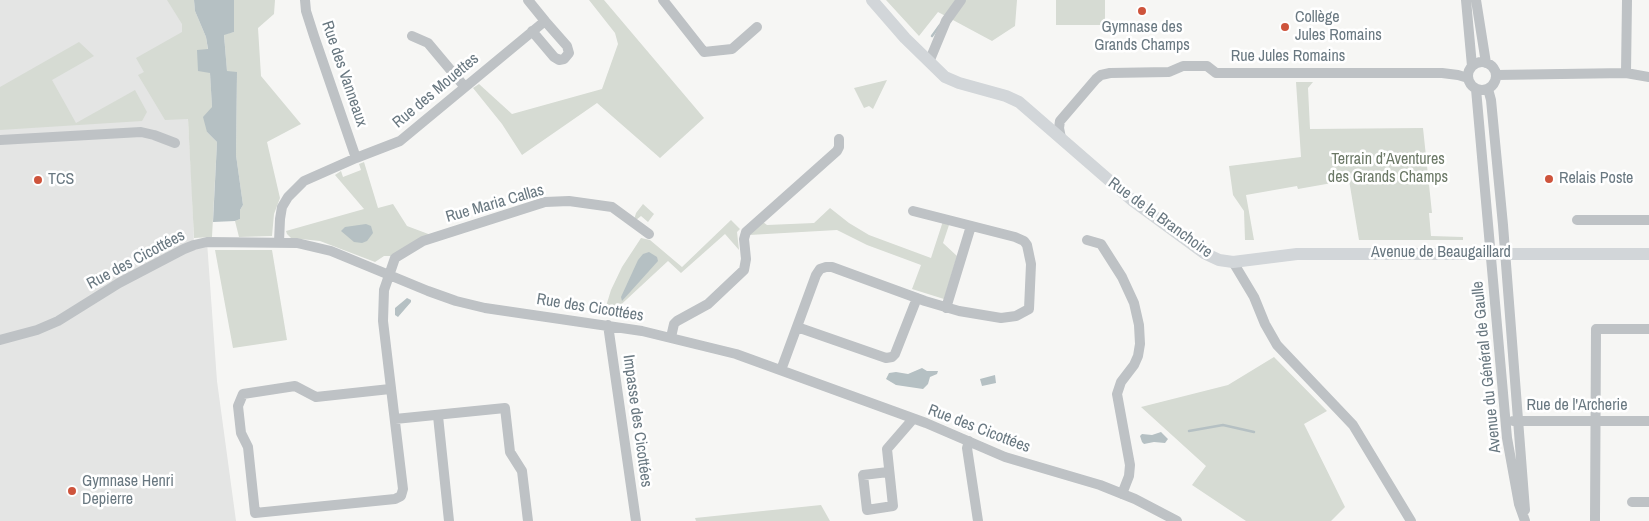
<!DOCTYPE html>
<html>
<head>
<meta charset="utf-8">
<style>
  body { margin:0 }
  canvas { display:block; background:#f6f6f4 }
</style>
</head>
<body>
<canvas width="1649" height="521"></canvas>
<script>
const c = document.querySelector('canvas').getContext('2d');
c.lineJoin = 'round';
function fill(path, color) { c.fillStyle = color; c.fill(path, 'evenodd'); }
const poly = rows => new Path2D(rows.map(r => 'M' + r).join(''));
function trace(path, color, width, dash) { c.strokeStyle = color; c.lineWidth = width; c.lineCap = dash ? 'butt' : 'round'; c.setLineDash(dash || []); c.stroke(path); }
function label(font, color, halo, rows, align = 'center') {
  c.font = font + ' "Archivo Narrow",sans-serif'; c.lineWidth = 5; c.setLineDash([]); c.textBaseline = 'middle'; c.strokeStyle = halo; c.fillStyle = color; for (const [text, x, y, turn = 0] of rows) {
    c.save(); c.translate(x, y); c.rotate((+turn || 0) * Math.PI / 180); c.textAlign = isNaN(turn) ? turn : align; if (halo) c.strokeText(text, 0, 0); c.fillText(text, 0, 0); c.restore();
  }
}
const built = poly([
  [0,0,181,0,192,189,194,245,207,242,217,381,236,521,0,521]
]);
const green = poly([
  [167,0,194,0,195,11,206,37,208,50,197,50,210,72,212,107,207,132,217,142,212,237,194,238,188,119,165,120,138,75,144,72,136,58,182,32,182,24],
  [234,0,275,0,274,14,258,28,261,76,301,124,267,142,280,198,274,214,272,236,239,237,235,221,240,219,240,210,243,205,236,155,237,72,227,72,224,34,234,32],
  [589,0,604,0,704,118,660,158,597,103,522,155,502,124,473,88,479,84,512,114,602,89,618,44,615,33],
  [886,0,1017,0,1015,26,992,41,938,12,919,36],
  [1056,0,1105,0,1105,25,1056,25],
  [79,42,94,56,52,80,76,123,135,90,147,112,142,121,0,130,0,87],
  [887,80,873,109,869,106,864,108,854,88],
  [1296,82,1313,82,1308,88,1310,129,1423,128,1432,213,1429,213,1431,236,1463,237,1463,240,1359,240,1349,180,1298,189,1297,186,1246,195,1254,240,1245,240,1244,211,1233,195,1229,166,1301,157],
  [364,162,378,208,393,204,407,226,431,235,393,256,384,256,375,262,320,241,291,238,287,234,286,231,364,209,335,175,341,171,343,177,361,170,359,164],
  [643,204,654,214,648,222,641,216,636,220,634,220,636,213],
  [830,208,849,223,869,235,931,258,943,221,950,222,943,243,957,256,944,299,912,289,921,265,867,245,837,230,749,235,763,222,767,225,814,223],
  [731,220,740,229,737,232,739,250,725,234,681,273,668,261,613,312,609,317,603,316,611,290,622,267,641,238,650,240,682,267],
  [215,250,272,250,287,340,233,348],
  [1274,357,1327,411,1304,424,1345,507,1331,521,1246,521,1192,485,1206,466,1141,407,1228,385],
  [821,505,830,521,696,521,695,518]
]);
const water = poly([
  [194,0,234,0,234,32,224,35,227,71,237,72,236,155,243,205,240,210,240,219,235,221,213,222,217,142,207,132,203,117,212,107,210,73,198,71,197,50,208,49,206,37,195,11],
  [366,224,371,226,373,233,367,241,362,243,354,242,341,231,345,227],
  [649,252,657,257,658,261,622,301,621,297,638,260,643,254],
  [407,298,411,300,411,302,398,317,395,315,395,308],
  [922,368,927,371,938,371,937,374,930,377,928,384,923,389,896,385,886,379,889,373,896,372,908,374],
  [995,375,996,383,982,386,980,379],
  [1161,432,1168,439,1165,443,1154,442,1144,444,1142,442,1140,436,1142,434,1152,435]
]);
const stream = poly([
  [932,36,940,25],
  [1189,431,1223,425,1254,432]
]);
const minor = poly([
  [305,0,306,11,314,36,356,158],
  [663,0,704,52,732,49,757,27],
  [1466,0,1472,66],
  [1476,0,1486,63],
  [532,31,554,57,559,60,564,59,569,53,567,46,545,21],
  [412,36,428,43,464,86],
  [929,62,946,21,961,0],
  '1468 76a14 14 0 1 1 28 0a14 14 0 1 1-28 0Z',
  [1626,73,1627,0],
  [1496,75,1626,73,1649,77],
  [1476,89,1507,438,1519,504,1525,521],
  [1488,89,1491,100,1503,225,1525,510],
  [1061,138,1059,128,1060,121,1096,79,1101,75,1110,73,1169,72,1183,66,1207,66,1216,73,1442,73,1458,75,1468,78],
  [0,140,141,132,154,135,175,143],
  [1577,220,1649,220],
  [1087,240,1101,244,1122,277,1134,303,1139,325,1140,344,1138,356,1134,365,1121,382,1117,394,1130,465,1129,476,1122,494],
  [279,242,280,219,282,207,288,197,304,181,356,158,400,141,545,21,528,0],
  [1233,262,1254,297,1265,324,1277,345,1353,425,1411,521],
  [946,308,971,226],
  [608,325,636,521],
  [797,327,886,358,892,357,895,354,917,298],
  [671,337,674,324,677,321,708,304,744,270,746,259,744,239,746,232,837,151,839,147,839,139],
  [0,340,37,330,58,321,119,283,184,249,194,245,207,242,297,243,331,251,428,291,456,301,485,308,642,331,736,354,926,423,1005,457,1100,485,1135,499,1177,521],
  [781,370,816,275,820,269,826,267,832,267,925,301,959,311,1001,318,1016,316,1029,309,1031,264,1027,245,1024,241,1015,237,913,211],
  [390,389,316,397,295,386,243,394,238,406,241,433,248,447,255,513,395,499,401,496,403,489,383,321,384,290,395,258,423,241,545,202,569,201,612,207,649,234],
  [438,416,449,521],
  [395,419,505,408,510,452,522,471,528,521],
  [1513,421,1649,421],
  [969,441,967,448,978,521],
  [888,472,863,475,867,510,893,506,887,449,913,419],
  [1632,502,1649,502],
  [1595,521,1596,329,1649,329]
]);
const major = poly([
  [872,0,905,38,945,77,959,83,1006,96,1019,102,1133,201,1204,253,1219,260,1233,262,1297,254,1649,254]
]);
const markers = [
  [1142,11,5,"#ce543c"],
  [1285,27,5,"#ce543c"],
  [1549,179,5,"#ce543c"],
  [38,180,5,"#ce543c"],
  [72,491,5,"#ce543c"]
];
const poiNames = [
  ["Collège",1295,18],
  ["Jules Romains",1295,36],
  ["Gymnase des",1142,28,"center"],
  ["Grands Champs",1142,46,"center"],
  ["Relais Poste",1559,179],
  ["TCS",48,180],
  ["Gymnase Henri",82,482],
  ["Depierre",82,500]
];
const streetNames = [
  ["Rue Jules Romains",1288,57],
  ["Rue des Vanneaux",344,74,71],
  ["Rue des Mouettes",436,91,-40],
  ["Rue Maria Callas",495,204,-16],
  ["Rue de la Branchoire",1160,218,36],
  ["Avenue de Beaugaillard",1441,253],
  ["Rue des Cicottées",136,260,-28],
  ["Rue des Cicottées",590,308,9],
  ["Avenue du Général de Gaulle",1487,367,-96],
  ["Rue de l'Archerie",1577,406],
  ["Impasse des Cicottées",637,421,82],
  ["Rue des Cicottées",979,429,21]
];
const parkNames = [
  ["Terrain d’Aventures",1388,160],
  ["des Grands Champs",1388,178]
];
fill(built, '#e4e5e4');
fill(green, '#d6dbd3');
fill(water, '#b5c0c3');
trace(stream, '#b5c0c3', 2.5);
trace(minor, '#bec2c5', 10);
trace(major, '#d2d6d9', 12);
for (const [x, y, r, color] of markers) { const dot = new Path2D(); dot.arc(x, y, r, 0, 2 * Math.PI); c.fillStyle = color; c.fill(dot); trace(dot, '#fff', 2); }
label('16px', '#697881', '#fff', poiNames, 'left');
label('16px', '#697881', '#fff', streetNames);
label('16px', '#6c7967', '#fff', parkNames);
</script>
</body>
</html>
